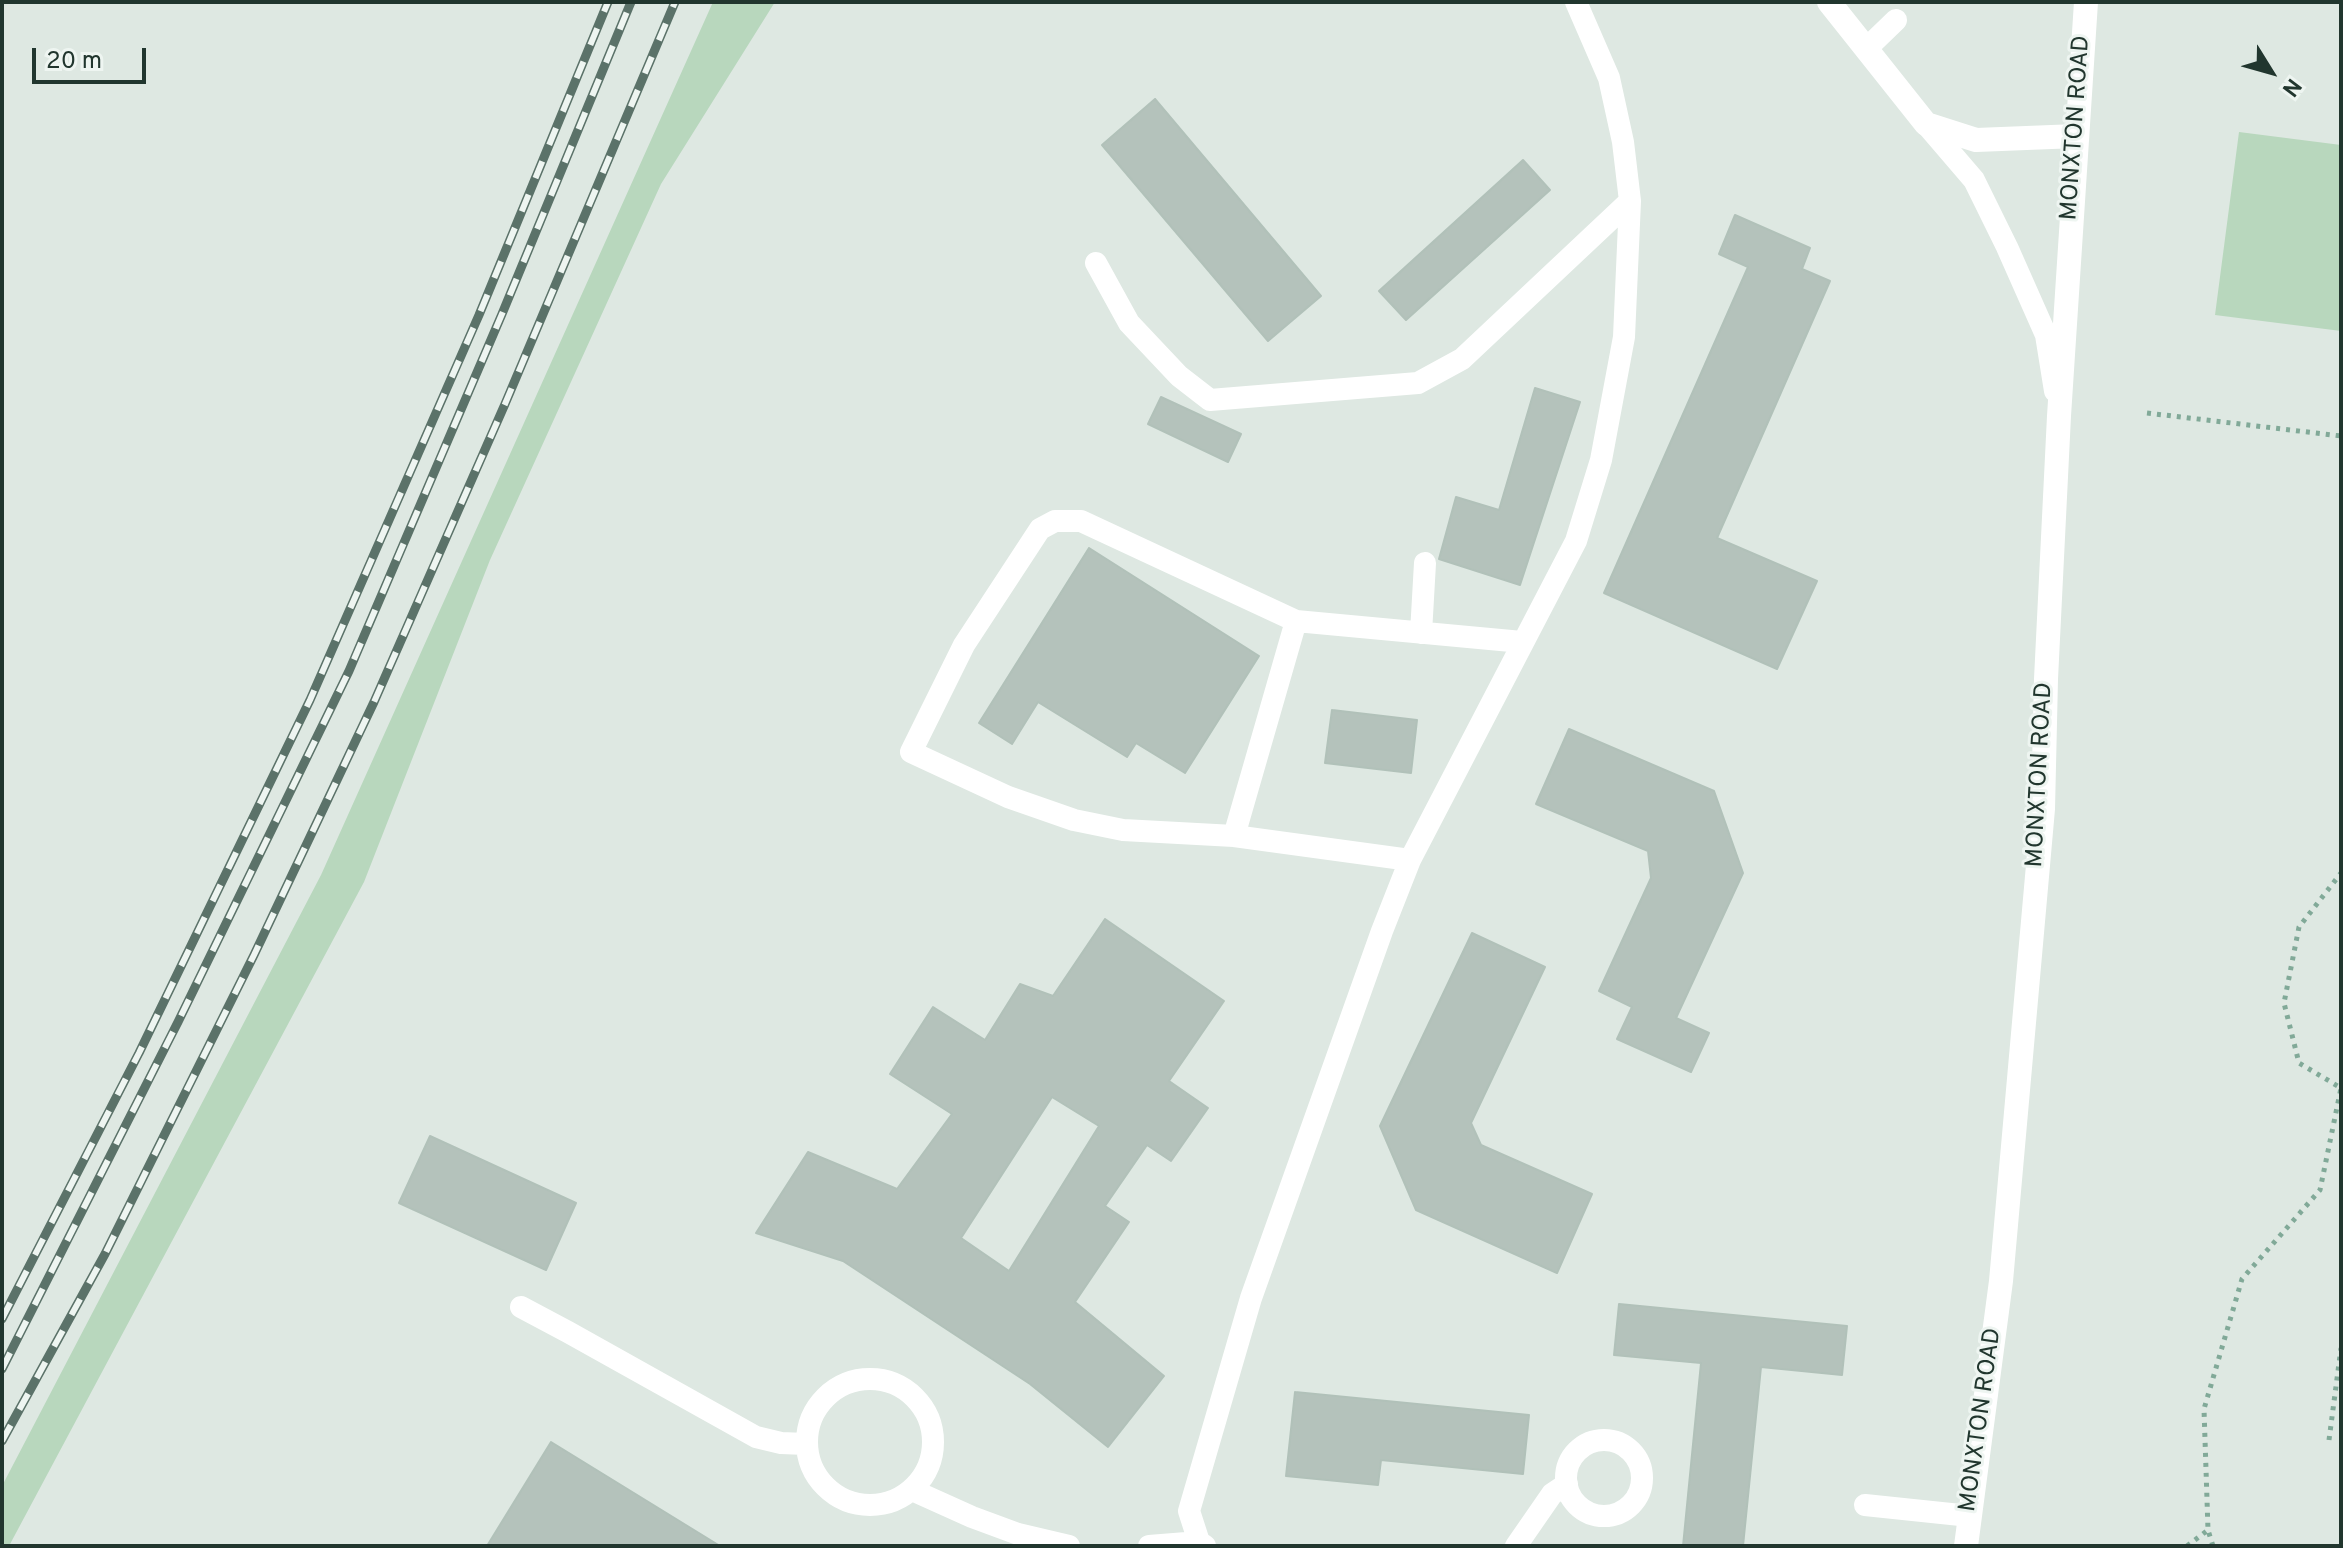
<!DOCTYPE html>
<html>
<head>
<meta charset="utf-8">
<style>
  body { margin:0 }
  #map { position:relative; width:2343px; height:1548px; overflow:hidden; background:#dee8e2; font-family:Overpass,sans-serif }
  canvas { display:block }
  .frame { position:absolute; inset:0; border:4px solid #21362e; pointer-events:none }
  .north { position:absolute; left:2231px; top:32px; width:80px; height:80px; -webkit-text-stroke:6px #eef5f1; paint-order:stroke; rotate:127deg; font-size:22px; font-weight:700; line-height:32px; text-align:center; color:#21362e }
  .north::after { content:''; display:block; margin:auto; width:28px; height:36px; background:#21362e; clip-path:polygon(50% 0,100% 100%,50% 72%,0 100%) }
  .scale { position:absolute; left:32px; top:48px; width:114px; height:36px; box-sizing:border-box; border:4px solid #21362e; border-top:0; padding-left:10px; font-size:24px; line-height:28px; white-space:nowrap; color:#21362e; -webkit-text-stroke:6px #eef5f1; paint-order:stroke }
</style>
</head>
<body>
<div id="map">
<canvas width="2343" height="1548"></canvas>
<div class="frame"></div>
<div class="north">N</div>
<div class="scale">20 m</div>
</div>
<script>
const c = document.querySelector('canvas').getContext('2d');
c.lineJoin = 'round';
function fill(path, color) { c.fillStyle = color; c.fill(path, 'evenodd'); }
const poly = rows => new Path2D(rows.map(r => 'M' + r).join(''));
function trace(path, color, width, dash) { c.strokeStyle = color; c.lineWidth = width; c.lineCap = dash ? 'butt' : 'round'; c.setLineDash(dash || []); c.stroke(path); }
function label(font, color, halo, rows, align = 'center') {
  c.font = font + ' Overpass,sans-serif'; c.lineWidth = 6; c.setLineDash([]); c.textBaseline = 'middle'; c.strokeStyle = halo; c.fillStyle = color; for (const [text, x, y, turn = 0] of rows) {
    c.save(); c.translate(x, y); c.rotate((+turn || 0) * Math.PI / 180); c.textAlign = isNaN(turn) ? turn : align; if (halo) c.strokeText(text, 0, 0); c.fillText(text, 0, 0); c.restore();
  }
}
const green = poly([
  [713,2,775,2,661,184,490,560,364,882,9,1546,2,1546,2,1486,321,875],
  [2239,132,2341,145,2341,331,2215,315]
]);
const building = poly([
  [1155,99,1321,296,1268,341,1102,145,1155,99],
  [1523,160,1550,190,1406,320,1379,291,1523,160],
  [1735,215,1810,248,1802,269,1830,281,1717,538,1817,581,1777,669,1604,593,1748,267,1719,254,1735,215],
  [1535,388,1580,402,1520,585,1439,559,1456,497,1499,510,1535,388],
  [1161,397,1241,434,1228,462,1148,424,1161,397],
  [1089,548,1259,656,1185,773,1136,743,1127,757,1038,702,1012,744,979,723,1089,548],
  [1332,710,1417,720,1411,773,1325,763,1332,710],
  [1569,729,1714,791,1743,873,1676,1018,1709,1033,1691,1072,1617,1039,1632,1007,1599,991,1651,878,1648,851,1536,804,1569,729],
  [1105,919,1224,1001,1169,1081,1208,1108,1171,1161,1147,1145,1105,1206,1129,1222,1075,1302,1164,1376,1108,1447,1030,1384,843,1261,756,1233,808,1152,897,1189,952,1114,890,1074,933,1007,985,1040,1020,984,1053,996,1105,919],
  [1052,1097,1099,1126,1009,1271,961,1238,1052,1097],
  [1472,933,1545,967,1471,1123,1481,1145,1592,1194,1557,1273,1416,1210,1380,1126,1472,933],
  [430,1136,576,1203,546,1270,399,1203,430,1136],
  [1619,1304,1847,1326,1842,1375,1761,1367,1743,1546,1683,1546,1701,1363,1614,1355,1619,1304],
  [1295,1392,1529,1415,1523,1474,1381,1460,1378,1485,1286,1476,1295,1392],
  [551,1442,720,1546,487,1546,551,1442]
]);
const path = poly([
  [2147,413,2341,436],
  [2329,1440,2341,1348],
  [2187,1546,2208,1530],
  [2213,1546,2208,1530,2204,1409,2242,1279,2320,1190,2341,1088,2299,1063,2284,1003,2299,927,2341,873]
]);
const service = poly([
  [1866,49,1896,20],
  [1926,124,1974,180,2007,247,2046,335,2055,391],
  [1096,263,1129,323,1179,376,1210,400,1418,383,1462,359,1630,201],
  [1421,633,1425,563],
  [1234,836,1296,621],
  [1410,860,1234,836,1123,830,1074,820,1008,797,911,752,964,645,1040,529,1055,521,1081,521,1296,621,1522,642],
  [521,1307,568,1332,756,1437,781,1443,806,1444],
  '807 1442a63 63 0 1 1 126 0a63 63 0 1 1-126 0Z',
  '1566 1478a38 38 0 1 1 76 0a38 38 0 1 1-76 0Z',
  [912,1490,972,1517,1018,1534,1069,1546],
  [1865,1505,1970,1516],
  [1149,1546,1199,1542],
  [1205,1546,1199,1542,1189,1511,1251,1298,1382,931,1410,860,1576,541,1601,460,1624,337,1630,201,1623,142,1609,78,1576,2],
  [1516,1546,1552,1494,1567,1484]
]);
const minor = poly([
  [1829,2,1926,124,1976,140,2077,136]
]);
const tertiary = poly([
  [1966,1546,2001,1281,2043,809,2046,679,2059,416,2086,2]
]);
const rail = poly([
  [2,1319,139,1053,310,700,479,315,608,2],
  [2,1369,178,1022,349,671,502,314,631,2],
  [2,1441,105,1254,254,955,374,702,505,404,675,2]
]);
const streetNames = [
  ["MONXTON ROAD",2077,128,-86],
  ["MONXTON ROAD",2041,775,-87],
  ["MONXTON ROAD",1982,1420,-82]
];
fill(green, '#b8d7bd');
fill(building, '#b4c2bb');
trace(building, '#b1c1b9', 2);
trace(path, '#81a998', 5, [4, 6]);
trace(service, '#fff', 22);
trace(minor, '#fff', 24);
trace(tertiary, '#fff', 24);
trace(rail, '#5b7269', 9);
trace(rail, '#eef5f1', 6, [18]);
label('24px', '#21362e', '#eef5f1', streetNames);
</script>
</body>
</html>
